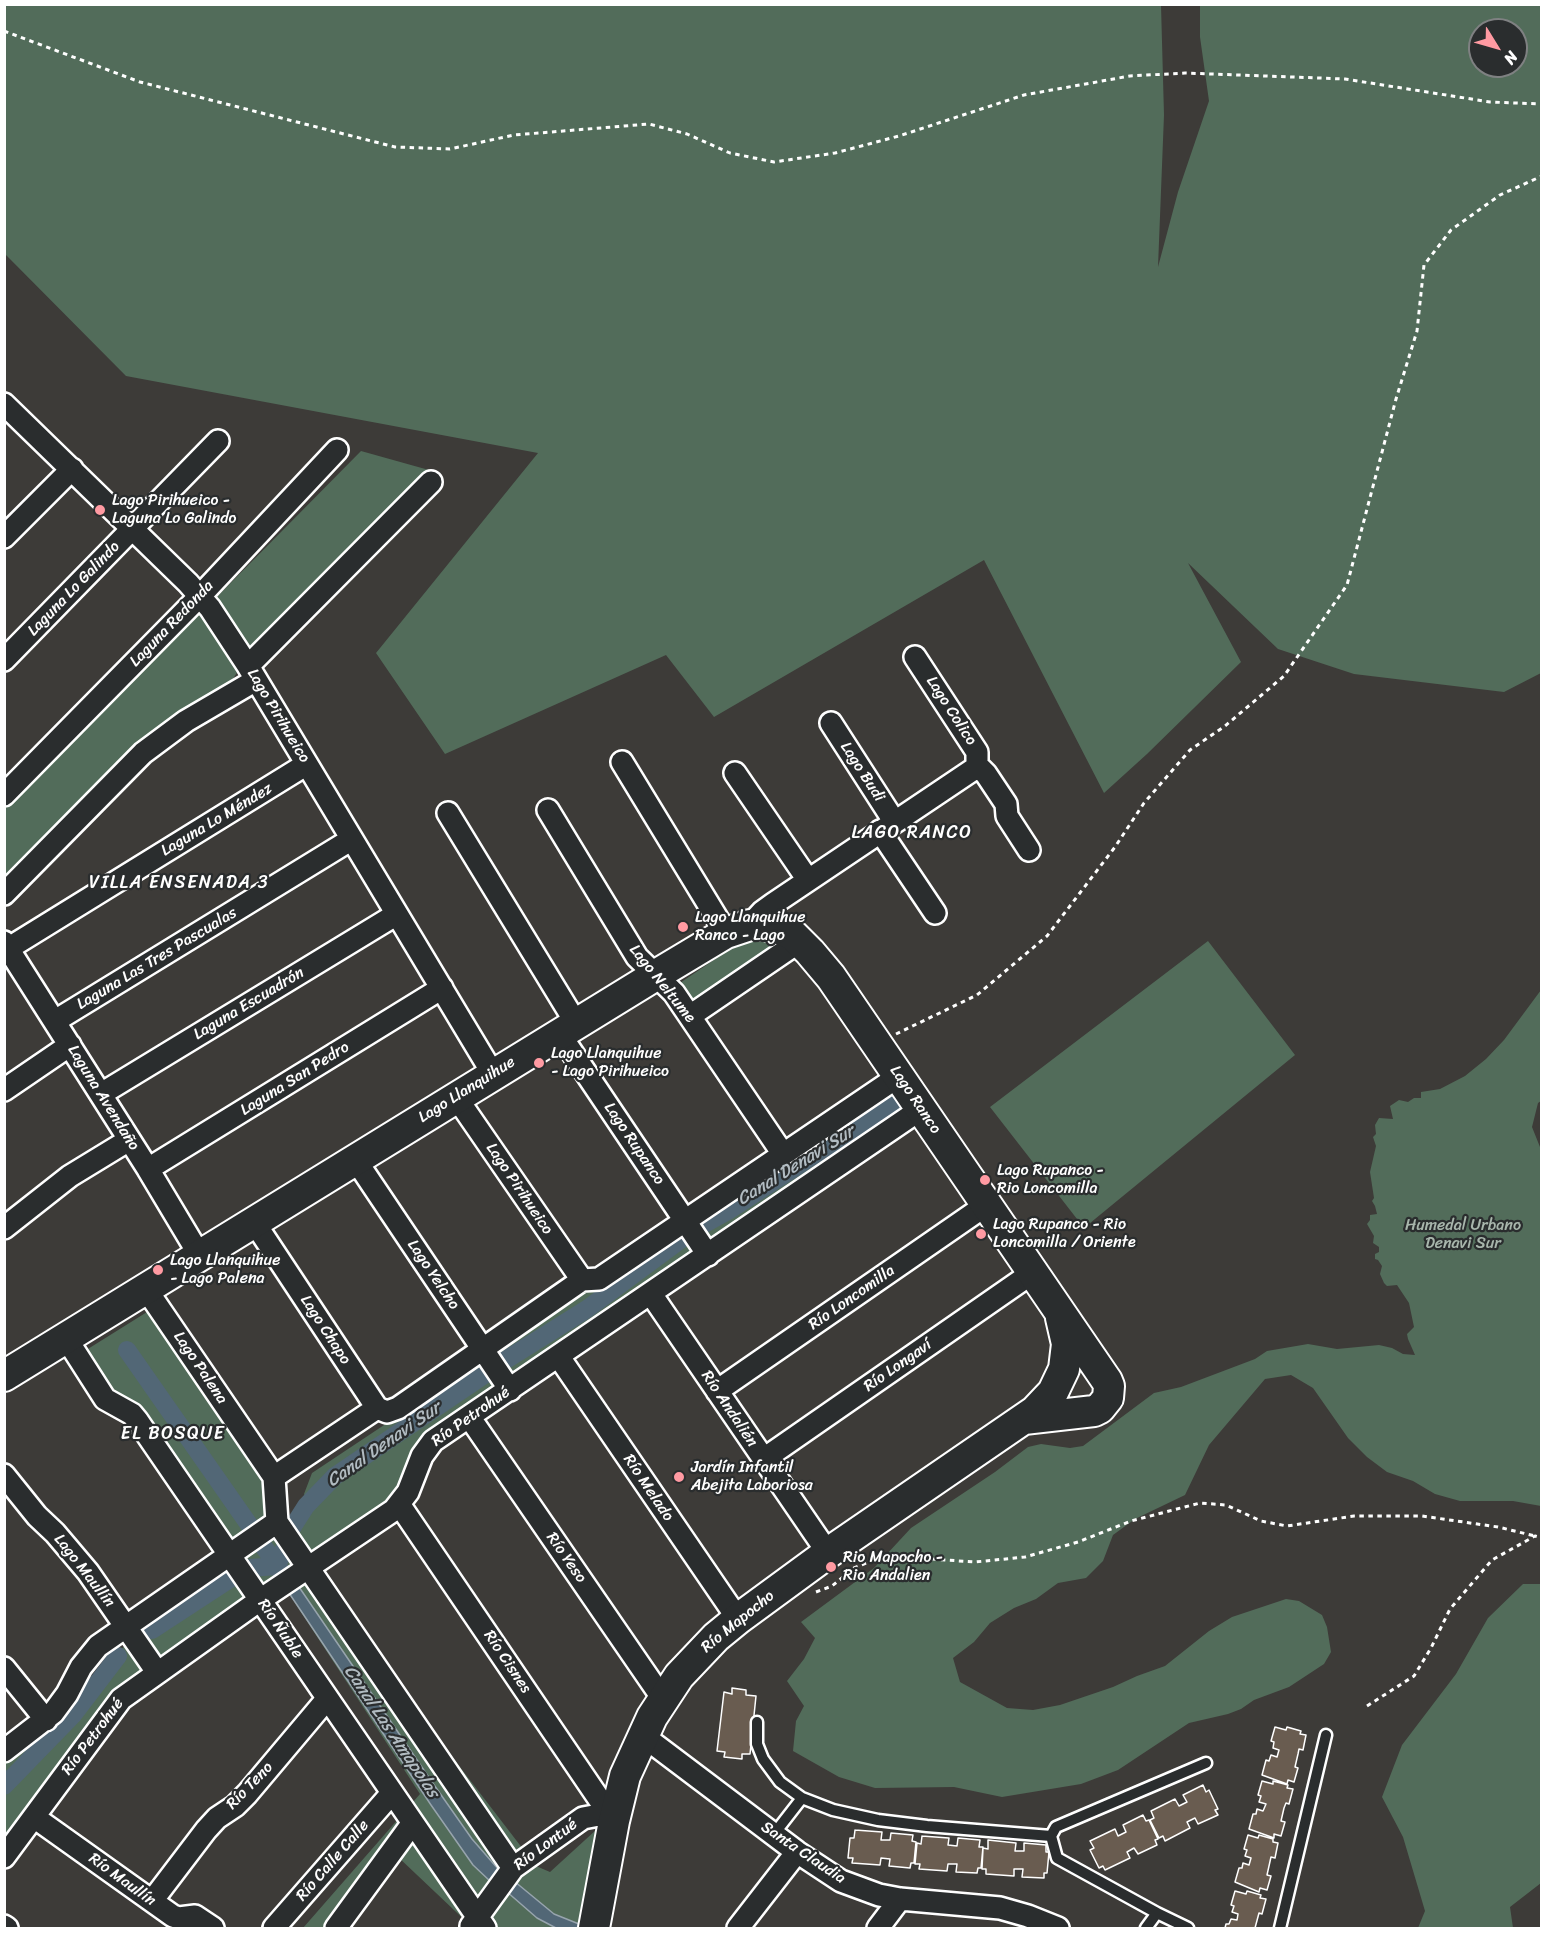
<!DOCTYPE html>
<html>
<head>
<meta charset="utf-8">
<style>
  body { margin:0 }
  #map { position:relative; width:1546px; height:1933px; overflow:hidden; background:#3d3b38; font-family:Sriracha,sans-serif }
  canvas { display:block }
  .frame { position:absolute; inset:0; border:6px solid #fff; pointer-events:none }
  .north { position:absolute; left:1468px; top:18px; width:60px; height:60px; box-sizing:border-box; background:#2a2d2e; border:2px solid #7f8182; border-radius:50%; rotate:127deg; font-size:16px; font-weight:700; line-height:24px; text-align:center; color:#fff }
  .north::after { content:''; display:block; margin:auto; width:21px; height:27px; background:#ff9aa2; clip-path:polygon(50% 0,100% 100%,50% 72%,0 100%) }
</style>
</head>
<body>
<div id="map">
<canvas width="1546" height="1933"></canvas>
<div class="frame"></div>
<div class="north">N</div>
</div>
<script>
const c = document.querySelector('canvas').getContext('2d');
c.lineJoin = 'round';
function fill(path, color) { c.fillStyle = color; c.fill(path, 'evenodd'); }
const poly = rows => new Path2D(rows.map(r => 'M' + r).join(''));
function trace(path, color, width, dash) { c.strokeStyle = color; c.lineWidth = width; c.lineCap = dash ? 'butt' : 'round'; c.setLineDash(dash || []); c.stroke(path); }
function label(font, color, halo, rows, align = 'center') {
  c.font = font + ' Sriracha,sans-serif'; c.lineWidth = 4.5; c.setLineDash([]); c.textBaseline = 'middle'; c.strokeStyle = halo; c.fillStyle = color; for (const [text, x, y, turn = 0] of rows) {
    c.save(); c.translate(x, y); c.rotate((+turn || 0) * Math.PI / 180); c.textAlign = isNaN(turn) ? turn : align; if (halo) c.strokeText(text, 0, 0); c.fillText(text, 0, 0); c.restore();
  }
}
const green = poly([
  [4,5,1161,5,1164,115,1158,267,1178,192,1209,101,1200,37,1200,5,1541,5,1541,673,1504,692,1354,674,1278,649,1188,563,1241,662,1147,754,1104,793,984,560,714,717,666,655,445,754,376,653,538,453,126,376,5,254],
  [1480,30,1516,30,1516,66,1480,66],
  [361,451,436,472,252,648,233,679,147,737,5,881,5,806,198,616],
  [758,939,782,947,695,1007,674,987,739,943],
  [1208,941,1295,1055,1084,1228,990,1107],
  [1541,990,1541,1101,1538,1103,1532,1127,1542,1152,1541,1506,1513,1501,1460,1501,1435,1494,1413,1481,1387,1472,1367,1457,1348,1438,1313,1388,1291,1375,1265,1379,1209,1445,1185,1495,1135,1519,1113,1535,1103,1561,1086,1578,1058,1583,1036,1599,1014,1608,990,1623,974,1642,953,1658,960,1682,1007,1708,1033,1710,1060,1705,1113,1687,1137,1676,1165,1666,1209,1631,1232,1617,1286,1599,1299,1601,1322,1615,1327,1627,1331,1652,1324,1664,1289,1687,1254,1700,1241,1709,1228,1714,1189,1723,1118,1770,1081,1784,1002,1797,954,1787,875,1788,839,1777,793,1751,796,1721,804,1706,787,1681,804,1659,815,1638,801,1622,874,1568,911,1528,995,1472,1028,1447,1041,1444,1070,1448,1083,1446,1154,1393,1181,1387,1255,1359,1267,1351,1308,1344,1337,1349,1379,1345,1392,1348,1403,1354,1415,1355,1408,1339,1407,1334,1414,1327,1409,1303,1397,1285,1387,1286,1384,1283,1380,1274,1382,1266,1378,1260,1375,1259,1375,1254,1379,1252,1379,1247,1373,1243,1374,1236,1367,1224,1370,1220,1370,1215,1377,1214,1375,1206,1372,1201,1374,1198,1370,1172,1376,1146,1373,1137,1376,1134,1375,1125,1379,1118,1393,1119,1390,1106,1399,1100,1408,1102,1414,1098,1421,1098,1421,1092,1440,1089,1465,1076,1486,1059,1504,1040],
  [877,1097,892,1121,423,1443,389,1503,307,1568,536,1866,550,1872,596,1830,580,1928,473,1928,397,1856,346,1928,303,1928,420,1794,278,1577,177,1646,121,1701,5,1865,5,1762,70,1714,141,1625,311,1508,304,1494,312,1473],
  [147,1312,264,1483,264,1519,238,1540,227,1535,135,1407,100,1381,83,1352],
  [1523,1584,1541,1584,1541,1883,1510,1907,1513,1928,1418,1928,1425,1911,1403,1837,1382,1797,1402,1745,1456,1674,1488,1618]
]);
const water = poly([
  [297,1584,432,1782,472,1839,499,1870,491,1882,473,1865,431,1805,287,1590,297,1584],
  [514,1881,554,1914,579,1924,577,1928,556,1928,537,1918,506,1891,514,1881]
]);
const canal = poly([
  [701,1226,728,1211,892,1105],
  [127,1350,252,1529],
  [504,1361,587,1309,683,1238],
  [292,1528,306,1506,335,1476,487,1373],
  [261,1543,283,1574],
  [250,1568,277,1566,284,1549],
  [152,1630,230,1579],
  [4,1786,73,1715,118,1656]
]);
const building = poly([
  [732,1688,746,1690,746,1695,756,1696,750,1754,742,1754,742,1759,724,1757,725,1752,717,1751,724,1692,732,1694,732,1688],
  [1275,1727,1286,1730,1287,1727,1301,1731,1300,1734,1306,1735,1303,1750,1299,1749,1298,1754,1295,1767,1298,1768,1294,1782,1288,1780,1287,1784,1262,1775,1266,1760,1269,1761,1271,1755,1277,1757,1279,1750,1273,1748,1274,1742,1271,1741,1275,1727],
  [1262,1781,1273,1784,1273,1781,1288,1785,1287,1788,1293,1789,1289,1804,1286,1803,1284,1808,1281,1821,1285,1822,1281,1836,1274,1834,1274,1838,1249,1829,1253,1814,1256,1814,1257,1809,1263,1811,1266,1804,1259,1802,1261,1796,1258,1795,1262,1781],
  [1203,1785,1206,1792,1209,1790,1218,1809,1215,1810,1218,1815,1198,1824,1195,1818,1187,1822,1190,1828,1165,1841,1163,1836,1159,1838,1150,1820,1154,1818,1151,1811,1175,1799,1179,1806,1187,1802,1183,1795,1203,1785],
  [1143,1815,1146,1821,1149,1820,1158,1839,1155,1840,1157,1845,1138,1854,1134,1848,1127,1852,1130,1858,1105,1870,1103,1866,1099,1868,1090,1850,1094,1848,1090,1841,1115,1829,1118,1836,1126,1832,1123,1825,1143,1815],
  [855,1830,882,1832,881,1840,890,1840,891,1833,913,1835,912,1841,916,1842,914,1863,911,1863,910,1868,889,1866,890,1859,881,1858,880,1865,852,1863,853,1858,848,1858,850,1838,854,1838,855,1830],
  [1248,1835,1258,1838,1259,1835,1273,1839,1273,1842,1278,1843,1275,1858,1271,1857,1267,1875,1271,1876,1267,1890,1260,1888,1259,1892,1235,1882,1239,1868,1242,1868,1243,1863,1249,1865,1251,1858,1245,1856,1247,1850,1244,1849,1248,1835],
  [922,1836,949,1838,948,1845,957,1846,958,1838,980,1840,979,1847,983,1847,981,1868,978,1868,977,1873,956,1872,957,1864,948,1864,947,1871,919,1869,920,1864,915,1864,917,1843,921,1844,922,1836],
  [988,1840,1016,1843,1015,1851,1024,1851,1024,1843,1046,1845,1046,1852,1049,1852,1047,1873,1044,1873,1044,1878,1022,1877,1023,1869,1014,1869,1014,1876,986,1874,986,1869,982,1869,983,1848,988,1849,988,1840],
  [1235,1891,1246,1894,1247,1891,1261,1895,1260,1898,1266,1899,1262,1914,1259,1913,1255,1928,1225,1928,1226,1924,1229,1924,1231,1919,1237,1920,1238,1914,1232,1912,1234,1906,1231,1905,1235,1891]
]);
const path = poly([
  [4,31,140,82,395,147,450,149,514,135,649,124,687,134,730,153,774,162,835,153,899,136,1024,95,1130,76,1185,73,1345,79,1490,102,1542,104],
  [896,1034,977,995,1047,936,1115,847,1144,803,1190,750,1225,726,1284,676,1347,585,1396,399,1417,331,1424,265,1451,230,1500,195,1542,176],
  [816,1592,832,1586,854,1568,881,1557,910,1555,931,1559,975,1562,1025,1557,1078,1542,1131,1521,1200,1503,1226,1505,1261,1521,1287,1526,1354,1516,1422,1516,1498,1527,1535,1536],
  [1367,1706,1414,1676,1431,1648,1450,1609,1492,1560,1535,1536,1542,1538]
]);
const lane = poly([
  [757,1722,757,1744,763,1759,780,1782,802,1798],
  [774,1834,802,1798,833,1810,878,1820,927,1826,1051,1836],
  [1157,1913,1057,1858,1051,1836,1056,1827,1206,1763],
  [1146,1928,1157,1913,1188,1928],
  [1280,1928,1326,1735]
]);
const street = poly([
  [4,404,188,583,210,608,248,666,493,1074],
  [4,537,72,469],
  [915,657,977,752,977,768],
  [4,660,218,441],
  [248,666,431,482],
  [831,723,894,821],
  [622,762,726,933],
  [735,773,808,880],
  [4,795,200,596,337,450],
  [548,810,637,957,674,993,783,1154],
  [448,813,576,1023],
  [880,831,935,913],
  [4,894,143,753,186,721,256,680],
  [750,925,762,912,773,904,974,769,981,769,986,774,1006,804,1007,816,1029,850],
  [4,942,148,1169,200,1256],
  [4,951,307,764],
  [690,1016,800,941],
  [55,1021,352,839],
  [559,1033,708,1255],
  [4,1090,70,1045],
  [101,1094,397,914],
  [456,1097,582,1280],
  [355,1159,510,1390],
  [148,1169,442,988],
  [254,1222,377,1408],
  [4,1228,70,1176,129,1140],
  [146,1289,274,1477,277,1522,513,1868],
  [651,1294,828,1553],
  [66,1338,105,1399,132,1414,137,1420,485,1928],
  [559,1357,738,1619],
  [717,1391,986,1205],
  [470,1418,663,1699],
  [764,1459,1032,1273],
  [4,1475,37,1516,55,1533,88,1572,157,1672],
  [274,1477,377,1408,387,1412,398,1408,582,1280,599,1279,899,1076],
  [399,1504,614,1821],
  [4,1668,46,1720],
  [642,1735,797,1852,841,1881,879,1895,900,1899,1000,1908,1028,1916,1058,1928],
  [4,1751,53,1713,67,1694,81,1667,98,1646,277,1522],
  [34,1817,173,1916,179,1918,195,1916,213,1928],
  [4,1857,121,1699,260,1600,394,1510,408,1492,422,1456,433,1441,921,1109],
  [152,1901,206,1830,217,1818,235,1806,247,1794,327,1699],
  [4,1926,7,1928],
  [471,1926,513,1868,583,1818,599,1815,614,1821],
  [274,1928,392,1793],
  [336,1928,412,1824],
  [738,1928,797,1852],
  [878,1928,900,1899]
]);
const secondary = poly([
  [4,1376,656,975,726,933,750,925,764,925,775,927,793,935,810,952,831,977,1107,1381,1109,1386,1108,1398,1100,1408,1094,1411,1024,1419],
  [594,1928,614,1821,625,1776,652,1717,679,1676,716,1637,738,1619,828,1553,1035,1411,1053,1392,1064,1369,1067,1344,1061,1318]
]);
const markers = [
  [100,510,6,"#ff9aa2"],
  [683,927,6,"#ff9aa2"],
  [539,1063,6,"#ff9aa2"],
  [985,1180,6,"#ff9aa2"],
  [981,1234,6,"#ff9aa2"],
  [158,1270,6,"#ff9aa2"],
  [679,1477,6,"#ff9aa2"],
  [831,1567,6,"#ff9aa2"]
];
const poiNames = [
  ["Lago Pirihueico -",112,501],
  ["Laguna Lo Galindo",112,519],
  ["Lago Llanquihue",695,918],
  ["Ranco - Lago",695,936],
  ["Lago Llanquihue",551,1054],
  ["- Lago Pirihueico",551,1072],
  ["Lago Rupanco -",997,1171],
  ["Rio Loncomilla",997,1189],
  ["Lago Rupanco - Rio",993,1225],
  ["Loncomilla / Oriente",993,1243],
  ["Lago Llanquihue",170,1261],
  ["- Lago Palena",170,1279],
  ["Jardín Infantil",691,1468],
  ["Abejita Laboriosa",691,1486],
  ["Rio Mapocho -",843,1558],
  ["Rio Andalien",843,1576]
];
const streetNames = [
  ["Laguna Lo Galindo",74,589,-46],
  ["Laguna Redonda",172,624,-46],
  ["Lago Colico",951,711,57],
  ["Lago Pirihueico",278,716,59],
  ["Lago Budi",862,772,57],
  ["Laguna Lo Méndez",217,820,-31],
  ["Laguna Las Tres Pascualas",157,959,-31],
  ["Lago Neltume",662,984,51],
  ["Laguna Escuadrón",249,1004,-31],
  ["Laguna San Pedro",295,1079,-32],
  ["Lago Llanquihue",467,1090,-32],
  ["Laguna Avendaño",103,1098,58],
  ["Lago Ranco",915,1100,56],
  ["Lago Rupanco",634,1144,56],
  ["Lago Pirihueico",519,1189,56],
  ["Lago Yelcho",433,1275,56],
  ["Río Loncomilla",852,1298,-35],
  ["Lago Chapo",325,1330,57],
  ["Río Longaví",898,1366,-35],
  ["Lago Palena",200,1368,56],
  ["Río Andalién",729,1409,56],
  ["Río Petrohué",471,1417,-35],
  ["Río Melado",648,1488,56],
  ["Río Yeso",566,1558,55],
  ["Lago Maullín",84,1571,52],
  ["Río Mapocho",738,1622,-39],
  ["Río Ñuble",280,1629,56],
  ["Río Cisnes",507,1662,56],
  ["Río Petrohué",93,1737,-53],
  ["Río Teno",250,1786,-46],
  ["Río Lontué",546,1845,-37],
  ["Santa Claudia",803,1853,34],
  ["Río Calle Calle",333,1861,-49],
  ["Río Maullín",122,1880,36]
];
const parkNames = [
  ["Humedal Urbano",1463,1226],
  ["Denavi Sur",1463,1244]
];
const neighbourhoodNames = [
  ["LAGO RANCO",912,833],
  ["VILLA ENSENADA 3",179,883],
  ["EL BOSQUE",173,1434]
];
const waterNames = [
  ["Canal Denavi Sur",796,1166,-32],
  ["Canal Denavi Sur",384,1445,-35],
  ["Canal Las Amapolas",391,1732,56]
];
fill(green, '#526c5a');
fill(water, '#526776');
trace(water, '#97a4ad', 1.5);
trace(canal, '#526776', 18);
fill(building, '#695c50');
trace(building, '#fff', 1.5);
trace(lane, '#fff', 15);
trace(street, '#fff', 26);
trace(secondary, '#fff', 34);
trace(path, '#fff', 3, [4.5, 4.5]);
trace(lane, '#2a2d2e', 10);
trace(street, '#2a2d2e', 21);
trace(secondary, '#2a2d2e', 30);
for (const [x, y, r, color] of markers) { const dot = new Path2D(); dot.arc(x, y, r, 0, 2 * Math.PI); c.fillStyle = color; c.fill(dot); trace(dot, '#2a2d2e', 2); }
label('16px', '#fff', '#2a2d2e', poiNames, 'left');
label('16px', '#fff', '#2a2d2e', streetNames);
label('16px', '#a8b6ac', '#2a2d2e', parkNames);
c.letterSpacing = '1.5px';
label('18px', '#fff', '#2a2d2e', neighbourhoodNames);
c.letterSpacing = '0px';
label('italic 18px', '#b1bbc1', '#2a2d2e', waterNames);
</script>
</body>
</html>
